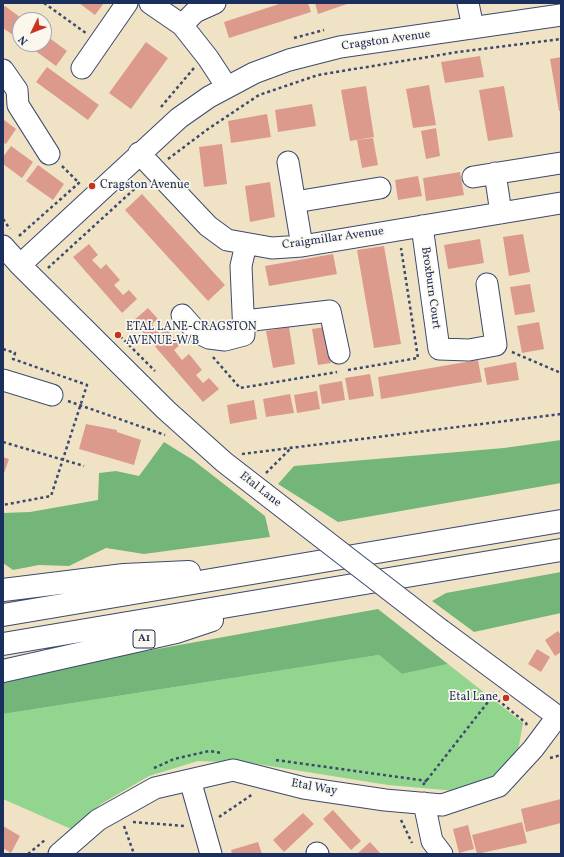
<!DOCTYPE html>
<html>
<head>
<meta charset="utf-8">
<style>
  body { margin:0 }
  #map { position:relative; width:564px; height:857px; overflow:hidden; background:#f0e3c5; font-family:Vollkorn,serif }
  canvas { display:block }
  .frame { position:absolute; inset:0; border:4px solid #1b2f5e; pointer-events:none }
  .north { position:absolute; left:12px; top:12px; width:40px; height:40px; box-sizing:border-box; background:#fbf7ec; border:1px solid #a1a7b3; border-radius:50%; rotate:227deg; font-size:11px; font-weight:700; line-height:16px; text-align:center; color:#1b2f5e }
  .north::after { content:''; display:block; margin:auto; width:14px; height:18px; background:#c8321e; clip-path:polygon(50% 0,100% 100%,50% 72%,0 100%) }
</style>
</head>
<body>
<div id="map">
<canvas width="564" height="857"></canvas>
<div class="frame"></div>
<div class="north">N</div>
</div>
<script>
const c = document.querySelector('canvas').getContext('2d');
c.lineJoin = 'round';
function fill(path, color) { c.fillStyle = color; c.fill(path, 'evenodd'); }
const poly = rows => new Path2D(rows.map(r => 'M' + r).join(''));
function trace(path, color, width, dash) { c.strokeStyle = color; c.lineWidth = width; c.lineCap = dash ? 'butt' : 'round'; c.setLineDash(dash || []); c.stroke(path); }
function label(font, color, halo, rows, align = 'center') {
  c.font = font + ' Vollkorn,serif'; c.lineWidth = 3.5; c.setLineDash([]); c.textBaseline = 'middle'; c.strokeStyle = halo; c.fillStyle = color; for (const [text, x, y, turn = 0] of rows) {
    c.save(); c.translate(x, y); c.rotate((+turn || 0) * Math.PI / 180); c.textAlign = isNaN(turn) ? turn : align; if (halo) c.strokeText(text, 0, 0); c.fillText(text, 0, 0); c.restore();
  }
}
const green = poly([
  [379,655,402,674,448,664,523,723,518,751,492,778,456,791,388,785,251,763,198,761,149,776,101,804,71,829,3,799,3,714]
]);
const forest = poly([
  [561,440,561,483,338,522,278,484,294,466,504,448],
  [164,442,193,460,265,516,270,537,144,554,106,548,69,566,39,565,13,570,3,563,3,513,30,512,98,500,99,473,116,471,139,476],
  [561,572,561,613,474,632,432,601,446,593],
  [378,609,448,664,402,674,379,655,3,714,3,681,113,657]
]);
const building = poly([
  [79,3,104,3,95,15],
  [282,3,308,3,311,12,229,38,224,22],
  [315,3,347,3,347,4,318,14],
  [5,6,24,20,20,20,20,40,3,28,3,8],
  [44,34,67,51,56,66,26,44,44,44],
  [146,42,168,58,131,109,109,93],
  [480,56,484,77,445,83,441,62],
  [561,57,561,111,559,111,550,59],
  [47,67,99,105,88,120,36,82],
  [429,85,436,125,413,128,406,89],
  [366,86,374,137,350,141,341,90],
  [504,86,513,137,488,141,479,90],
  [312,104,316,126,278,132,275,110],
  [267,114,271,137,231,143,228,121],
  [3,119,16,129,6,144,3,142],
  [436,128,440,156,426,159,421,131],
  [373,138,378,165,362,168,357,140],
  [222,144,227,184,204,187,199,147],
  [11,146,33,162,22,178,3,164,3,157],
  [38,165,64,184,53,200,26,181],
  [460,172,464,195,426,201,423,178],
  [418,176,422,196,398,200,395,180],
  [270,182,275,217,250,222,245,186],
  [142,194,225,285,208,301,125,210],
  [523,234,530,272,509,276,503,237],
  [480,239,484,263,448,269,444,245],
  [89,244,98,255,92,260,101,269,106,264,120,280,114,285,123,295,129,290,137,299,122,313,73,257],
  [384,246,401,344,374,348,357,250],
  [333,254,337,274,269,286,265,266],
  [530,284,535,312,515,315,510,287],
  [148,308,158,319,152,324,160,334,166,328,180,345,174,350,182,360,189,354,202,370,196,375,203,383,209,378,219,389,203,402,133,321],
  [539,322,544,349,522,353,517,326],
  [289,327,295,364,273,368,266,331],
  [325,327,331,363,318,365,312,329],
  [478,360,482,382,381,399,378,377],
  [516,362,519,380,487,385,484,368],
  [370,374,374,396,349,400,345,378],
  [342,381,345,400,322,404,319,385],
  [317,391,320,409,297,413,294,395],
  [290,394,294,413,266,417,263,399],
  [254,400,257,419,230,424,227,405],
  [86,424,117,430,117,432,141,440,134,465,79,449],
  [3,457,9,459,3,476],
  [558,631,561,635,561,652,555,656,545,640],
  [537,649,550,657,541,672,528,664],
  [561,799,561,823,526,832,521,809],
  [333,810,361,841,351,850,323,819],
  [303,813,314,824,284,852,273,840],
  [522,822,527,843,477,854,472,835],
  [468,825,474,849,459,853,453,829],
  [3,826,20,836,11,853,3,848],
  [258,842,262,854,232,854,231,850],
  [370,842,381,854,357,854]
]);
const path = poly([
  [44,3,86,33],
  [294,38,324,30],
  [161,107,194,68],
  [168,159,208,129,259,95,318,75,458,52,561,39],
  [62,166,79,183],
  [3,219,10,229],
  [19,236,80,182],
  [48,268,142,182],
  [116,332,155,371],
  [3,349,15,353,13,359,87,385,51,496,3,505],
  [512,352,561,373],
  [213,357,240,388,337,372],
  [348,370,418,358,401,248],
  [68,401,165,435],
  [3,442,84,466],
  [242,454,561,414],
  [266,473,292,447],
  [493,696,526,723,527,726],
  [550,758,561,755],
  [276,760,427,781],
  [154,768,174,759,209,751,222,753],
  [423,785,495,693],
  [219,817,253,794],
  [401,820,412,843],
  [133,822,185,826],
  [124,826,134,854],
  [28,854,45,840]
]);
const minor = poly([
  [150,3,182,25,208,58,227,87],
  [468,3,473,28],
  [182,25,195,12,215,3],
  [82,68,127,3],
  [3,70,17,90,18,105,49,154],
  [139,153,208,226,227,240,272,248,302,246,561,203],
  [288,162,302,246],
  [495,173,501,213],
  [473,177,561,163],
  [295,202,380,188],
  [422,226,439,349,469,350,496,345,487,284],
  [3,246,20,265,166,410,224,462,264,493],
  [20,265,179,118,209,97,254,73,289,60,340,47,561,15],
  [182,315,197,332,209,338,225,340,244,335,241,266,246,244],
  [245,321,330,311,339,353],
  [3,380,52,395],
  [441,630,561,719],
  [190,780,211,854],
  [424,803,432,841,442,854],
  [317,853,318,854],
  [59,854,98,820,155,788,233,770,304,788,385,800,442,805,499,786,533,749,557,717]
]);
const highway = poly([
  [3,590,124,575,189,572],
  [3,615,561,521],
  [3,644,561,550],
  [3,671,176,632,212,620]
]);
const minorBridge = poly([
  [264,493,441,630]
]);
const markers = [
  [92,186,4,"#c8321e"],
  [118,335,4,"#c8321e"],
  [506,698,4,"#c8321e"]
];
const shields = [
  [144,639,22]
];
const shieldNames = [
  ["A1",144,639]
];
const streetNames = [
  ["Cragston Avenue",386,41,-8],
  ["Craigmillar Avenue",333,239,-8],
  ["Broxburn Court",430,288,82],
  ["Etal Lane",260,490,38],
  ["Etal Way",314,788,10]
];
const poiNames = [
  ["Cragston Avenue",100,186],
  ["ETAL LANE-CRAGSTON",126,328],
  ["AVENUE-W/B",126,342],
  ["Etal Lane",498,698,"right"]
];
fill(green, '#91d58e');
fill(forest, '#74b679');
fill(building, '#dc9a8d');
trace(minor, '#3b4a6d', 23);
trace(highway, '#3b4a6d', 24);
trace(path, '#3b4a6d', 2.5, [3, 3]);
trace(minor, '#fff', 21);
trace(highway, '#fff', 22);
trace(minorBridge, '#3b4a6d', 23, []);
trace(minorBridge, '#fff', 21);
for (const [x, y, r, color] of markers) { const dot = new Path2D(); dot.arc(x, y, r, 0, 2 * Math.PI); c.fillStyle = color; c.fill(dot); trace(dot, '#fbf7ec', 1.5); }
for (const [x, y, w] of shields) { const box = new Path2D(); box.roundRect(x - w / 2, y - 9, w, 18, 3); c.fillStyle = '#fbf7ec'; c.fill(box); trace(box, '#1b2f5e', 1); }
label('bold 11px', '#1b2f5e', null, shieldNames);
label('12px', '#1b2f5e', '#fbf7ec', streetNames);
label('12px', '#1b2f5e', '#fbf7ec', poiNames, 'left');
</script>
</body>
</html>
